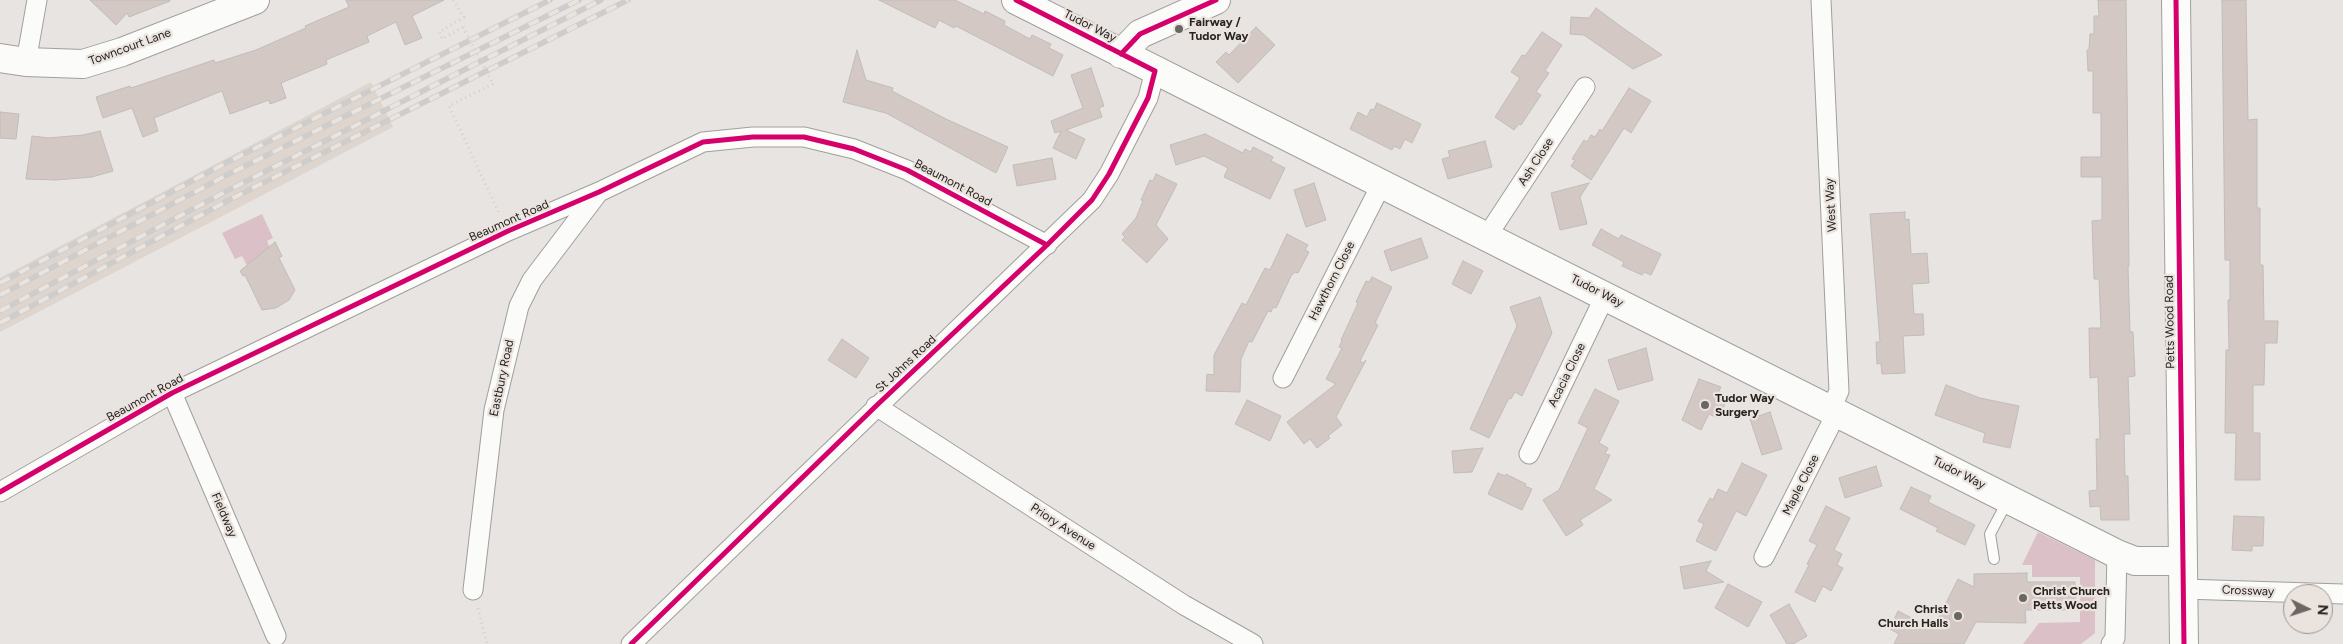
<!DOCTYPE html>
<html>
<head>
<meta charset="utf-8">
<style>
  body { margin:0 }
  #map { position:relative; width:2343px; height:644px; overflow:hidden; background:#e7e4e1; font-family:Figtree,sans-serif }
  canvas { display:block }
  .north { position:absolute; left:2283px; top:584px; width:50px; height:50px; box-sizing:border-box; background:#eae3de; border:1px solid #9b9692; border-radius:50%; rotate:94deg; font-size:14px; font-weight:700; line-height:20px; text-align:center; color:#252220 }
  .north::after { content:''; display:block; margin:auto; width:18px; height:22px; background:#696664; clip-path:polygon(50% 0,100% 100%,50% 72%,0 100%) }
</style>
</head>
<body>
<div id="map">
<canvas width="2343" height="644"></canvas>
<div class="north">N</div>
</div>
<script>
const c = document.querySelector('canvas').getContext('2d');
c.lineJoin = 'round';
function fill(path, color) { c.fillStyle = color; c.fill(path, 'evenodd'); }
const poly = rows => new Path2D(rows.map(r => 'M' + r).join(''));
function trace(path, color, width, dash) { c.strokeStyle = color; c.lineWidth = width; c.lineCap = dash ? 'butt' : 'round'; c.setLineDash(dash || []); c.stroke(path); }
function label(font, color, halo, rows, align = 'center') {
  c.font = font + ' Figtree,sans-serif'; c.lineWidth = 4.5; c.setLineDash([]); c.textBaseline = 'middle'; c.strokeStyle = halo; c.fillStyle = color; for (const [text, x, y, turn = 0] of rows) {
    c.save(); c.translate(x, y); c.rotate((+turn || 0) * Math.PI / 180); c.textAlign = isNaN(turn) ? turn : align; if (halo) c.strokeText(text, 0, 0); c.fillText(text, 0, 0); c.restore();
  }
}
const built = poly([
  [371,82,393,127,0,332,0,278]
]);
const green = poly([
  [262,214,273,238,267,241,273,254,250,271,242,256,235,259,222,233],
  [2038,532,2095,560,2095,633,2081,644,2023,644,2039,623,2080,622,2080,577,2032,577,2032,565,2022,565]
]);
const building = poly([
  [90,0,170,0,170,1,129,17,127,13,116,25,90,0],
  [346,0,444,0,412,16,422,38,405,45,396,22,367,36,369,42,326,60,327,64,281,83,286,98,270,104,269,100,230,114,222,91,154,118,158,131,143,137,132,108,103,118,96,97,130,86,131,88,214,60,215,63,256,50,306,28,305,26,349,7,346,0],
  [879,0,955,0,984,14,985,11,1005,21,1004,25,1030,39,1032,35,1051,44,1049,48,1063,55,1053,76,956,26,954,28,939,20,935,28,879,0],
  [2098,0,2126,0,2129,266,2128,267,2130,332,2133,332,2135,376,2128,377,2130,434,2124,434,2125,476,2128,476,2129,520,2101,520,2100,506,2090,507,2089,491,2097,490,2096,439,2100,439,2098,377,2090,378,2089,328,2101,328,2099,279,2094,279,2092,221,2102,220,2102,177,2081,177,2081,157,2101,157,2101,113,2093,113,2093,71,2088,71,2087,50,2089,50,2090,34,2094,34,2094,16,2099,16,2098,0],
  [2222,0,2246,0,2248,120,2257,119,2257,208,2260,208,2260,265,2263,265,2264,321,2278,321,2277,343,2265,343,2264,385,2253,385,2253,433,2260,433,2260,480,2235,480,2236,433,2225,433,2226,350,2229,350,2228,300,2230,300,2230,260,2225,260,2222,0],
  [1596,8,1623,28,1662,55,1633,69,1584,35,1570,34,1571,17,1589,18,1596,8],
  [1256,27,1275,45,1238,83,1216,62,1226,52,1229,55,1256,27],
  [1542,32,1562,45,1545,71,1549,73,1536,92,1541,95,1521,125,1519,124,1514,130,1495,117,1520,78,1511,72,1522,55,1525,56,1542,32],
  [857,50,866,80,893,88,892,91,946,119,1008,147,996,173,886,113,843,102,857,50],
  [1091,68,1104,106,1099,108,1102,117,1066,130,1085,139,1076,159,1053,148,1061,131,1055,133,1051,121,1083,108,1071,75,1091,68],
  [1629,88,1651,101,1631,133,1624,128,1591,180,1571,166,1575,160,1572,159,1584,140,1587,142,1591,135,1595,137,1600,129,1602,131,1629,88],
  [1377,103,1421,124,1412,143,1405,139,1400,149,1394,146,1392,150,1350,129,1358,112,1367,117,1371,109,1374,110,1377,103],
  [0,112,19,114,16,139,0,138,0,112],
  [100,131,113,171,92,177,56,180,26,179,32,136,48,138,83,135,100,131],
  [1205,134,1243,153,1245,149,1251,152,1253,147,1273,157,1271,161,1285,168,1270,199,1224,177,1228,168,1204,156,1176,165,1170,145,1205,134],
  [1485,141,1492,167,1448,179,1442,159,1450,157,1448,151,1485,141],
  [1052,158,1056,179,1017,186,1013,165,1052,158],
  [1156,174,1177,184,1156,225,1168,239,1147,263,1122,240,1125,237,1122,234,1136,218,1143,201,1141,200,1150,180,1153,181,1156,174],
  [1314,183,1326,220,1306,227,1294,190,1314,183],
  [1589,183,1580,197,1587,224,1560,230,1551,193,1589,183],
  [1905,212,1905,220,1909,219,1911,254,1927,253,1929,283,1912,284,1914,314,1923,314,1924,335,1903,336,1905,373,1882,374,1881,363,1877,364,1876,342,1880,342,1870,214,1905,212],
  [1601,229,1619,239,1621,235,1661,254,1651,275,1644,272,1642,275,1622,266,1624,262,1592,245,1601,229],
  [1287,234,1308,245,1305,250,1309,252,1298,273,1295,272,1291,276,1276,308,1273,307,1271,312,1268,311,1252,342,1249,341,1241,359,1240,392,1206,391,1207,374,1214,375,1214,355,1242,303,1246,305,1265,268,1270,270,1287,234],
  [1421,238,1428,258,1391,271,1384,251,1421,238],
  [275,242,282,256,279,258,295,290,289,300,276,308,262,310,245,275,243,276,240,271,275,242],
  [1463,261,1483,271,1471,294,1452,284,1463,261],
  [1372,277,1392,287,1375,323,1378,325,1360,361,1363,363,1366,360,1336,417,1342,425,1328,436,1330,438,1317,448,1310,439,1304,444,1287,422,1336,384,1326,379,1342,348,1339,347,1342,341,1341,340,1358,303,1356,302,1366,281,1369,282,1372,277],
  [1540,297,1552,333,1522,396,1515,392,1511,399,1509,398,1489,438,1470,429,1517,326,1510,307,1540,297],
  [842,339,869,358,856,378,828,360,842,339],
  [1646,348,1653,380,1618,390,1608,360,1646,348],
  [1699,379,1721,387,1718,393,1728,398,1718,418,1709,414,1701,430,1682,420,1699,379],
  [1946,385,1980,398,2019,406,2010,448,1983,442,1985,433,1935,415,1946,385],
  [1595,389,1619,401,1599,443,1608,448,1605,454,1610,455,1594,489,1612,500,1580,520,1583,525,1566,536,1543,500,1559,490,1588,428,1578,423,1595,389],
  [1247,400,1281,416,1270,441,1235,424,1247,400],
  [1770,412,1782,449,1762,455,1750,419,1770,412],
  [1483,448,1472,472,1454,473,1452,451,1483,448],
  [1742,463,1767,475,1746,516,1736,511,1716,551,1696,541,1704,524,1698,521,1710,498,1713,500,1718,489,1727,493,1742,463],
  [1876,466,1882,486,1845,498,1839,478,1876,466],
  [1498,473,1505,476,1506,474,1526,484,1525,486,1532,489,1522,510,1488,494,1498,473],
  [1911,487,1931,496,1928,502,1975,525,1965,545,1936,531,1938,528,1900,509,1911,487],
  [1826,506,1850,518,1834,550,1842,554,1837,565,1843,568,1831,591,1823,586,1815,602,1795,592,1809,565,1807,564,1817,545,1809,541,1826,506],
  [2234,516,2264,517,2263,546,2252,546,2252,551,2232,550,2234,516],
  [1711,561,1706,571,1724,582,1684,589,1680,567,1711,561],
  [2027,573,2027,582,2075,582,2076,610,2025,610,2026,623,1976,622,1964,644,1894,644,1899,634,1890,629,1898,611,1933,629,1958,579,1974,587,1974,574,2027,573],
  [1728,584,1762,602,1748,627,1715,608,1728,584],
  [1789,604,1807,636,1793,644,1787,644,1770,615,1789,604]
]);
const path = poly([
  [453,0,464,17,439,32,442,39,463,27],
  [493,84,449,106,500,215],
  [478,608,487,644]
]);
const lane = poly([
  [1994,559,1990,534,2008,500]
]);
const street = poly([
  [1821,0,1839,391,1831,409],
  [26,62,37,0],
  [1487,236,1585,87],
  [1283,378,1381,185],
  [172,393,276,636],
  [876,406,1184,605,1253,644],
  [1529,454,1605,296],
  [0,492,172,393,508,231,599,192,703,142,753,137,804,137,854,149,907,170,1047,245],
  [1764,557,1837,412],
  [2183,589,2343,594],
  [473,590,494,410,519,306,532,280,598,193],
  [631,644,1092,200,1109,174,1148,98,1155,71],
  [2111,644,2115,638,2117,554]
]);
const secondary = poly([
  [1016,0,2117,554,2135,561,2183,561],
  [2176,0,2184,644],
  [1121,54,1140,34,1216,0],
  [0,58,26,62,83,64,122,52,255,0]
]);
const rail = poly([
  [0,283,224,164,550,0],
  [0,295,227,175,579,0],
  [0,311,225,192,601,0],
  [0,323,227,201,628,0]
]);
const pathBridge = poly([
  [463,27,493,84]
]);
const cycleway = poly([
  [2176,0,2184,644],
  [1121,54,1140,34,1216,0],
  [0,492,172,393,508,231,599,192,703,142,753,137,804,137,854,149,907,170,1047,245],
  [631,644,876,406,1047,245,1092,200,1109,174,1148,98,1155,71,1016,0]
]);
const markers = [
  [1179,29,5,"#696664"],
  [1705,405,5,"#696664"],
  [2023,598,5,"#696664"],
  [1958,616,5,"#696664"]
];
const poiNames = [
  ["Fairway /",1189,22],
  ["Tudor Way",1189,36],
  ["Tudor Way",1715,398],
  ["Surgery",1715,412],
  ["Christ Church",2033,591],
  ["Petts Wood",2033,605],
  ["Christ",1948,609,"right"],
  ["Church Halls",1948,623,"right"]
];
const streetNames = [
  ["Tudor Way",1090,26,27],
  ["Towncourt Lane",130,47,-20],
  ["Ash Close",1536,162,-57],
  ["Beaumont Road",953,183,28],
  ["West Way",1831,205,-93],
  ["Beaumont Road",509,221,-24],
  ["Hawthorn Close",1332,281,-63],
  ["Tudor Way",1597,291,27],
  ["Petts Wood Road",2170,322,-91],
  ["St Johns Road",906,364,-43],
  ["Acacia Close",1567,375,-64],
  ["Eastbury Road",502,378,-78],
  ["Beaumont Road",145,398,-29],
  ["Tudor Way",1959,473,27],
  ["Maple Close",1801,485,-63],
  ["Fieldway",224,515,67],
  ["Priory Avenue",1063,527,33],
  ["Crossway",2248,591,2]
];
fill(built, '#ddd5ce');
fill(green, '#dbc0c7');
fill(building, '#d4c8c4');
trace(building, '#bfbcba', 1);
trace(lane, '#a19f9d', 12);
trace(street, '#a19f9d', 21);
trace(secondary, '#a19f9d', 30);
trace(path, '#d2d0d0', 3, [1, 4]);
trace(lane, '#fbfbfa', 10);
trace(street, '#fbfbfa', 19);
trace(secondary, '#fbfbfa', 28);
trace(rail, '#cecdcc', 5.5);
trace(rail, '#eae3de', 4, [11]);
trace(pathBridge, '#d2d0d0', 3, [1, 4]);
trace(cycleway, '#d6006c', 5);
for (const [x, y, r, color] of markers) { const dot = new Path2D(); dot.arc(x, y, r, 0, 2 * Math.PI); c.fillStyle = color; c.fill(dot); trace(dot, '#eae3de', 2); }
label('bold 12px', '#252220', '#eae3de', poiNames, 'left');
label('12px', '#252220', '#eae3de', streetNames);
</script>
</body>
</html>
